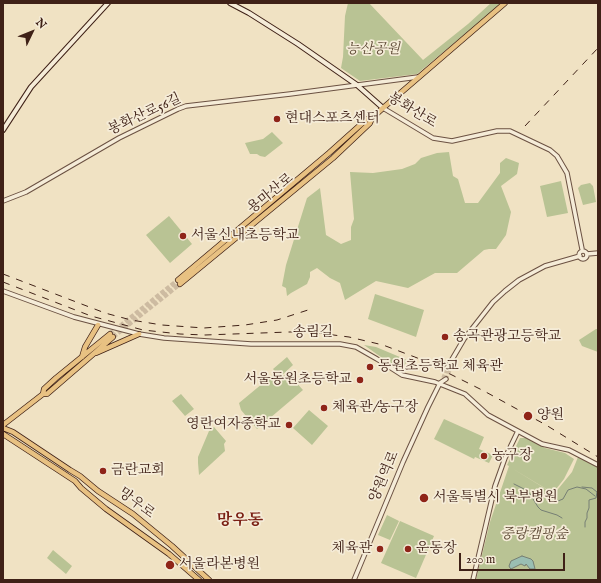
<!DOCTYPE html>
<html>
<head>
<meta charset="utf-8">
<style>
  body { margin:0 }
  #map { position:relative; width:601px; height:583px; overflow:hidden; background:#f0e2c3; font-family:"IM FELL English",serif }
  canvas { display:block }
  .frame { position:absolute; inset:0; border:4px solid #3f2117; pointer-events:none }
  .north { position:absolute; left:12px; top:12px; width:40px; height:40px; -webkit-text-stroke:3px #f5ecd8; paint-order:stroke; rotate:47deg; font-size:11px; font-weight:700; line-height:16px; text-align:center; color:#3f2117 }
  .north::after { content:''; display:block; margin:auto; width:14px; height:18px; background:#3f2117; clip-path:polygon(50% 0,100% 100%,50% 72%,0 100%) }
  .scale { position:absolute; left:459px; top:553px; width:106px; height:18px; box-sizing:border-box; border:2px solid #3f2117; border-top:0; padding-left:5px; font-size:12px; line-height:14px; white-space:nowrap; color:#3f2117; -webkit-text-stroke:3px #f5ecd8; paint-order:stroke }
</style>
</head>
<body>
<div id="map">
<canvas width="601" height="583"></canvas>
<div class="frame"></div>
<div class="north">N</div>
<div class="scale">200 m</div>
</div>
<script>
const c = document.querySelector('canvas').getContext('2d');
c.lineJoin = 'round';
function fill(path, color) { c.fillStyle = color; c.fill(path, 'evenodd'); }
const poly = rows => new Path2D(rows.map(r => 'M' + r).join(''));
function trace(path, color, width, dash) { c.strokeStyle = color; c.lineWidth = width; c.lineCap = dash ? 'butt' : 'round'; c.setLineDash(dash || []); c.stroke(path); }
function label(font, color, halo, rows, align = 'center') {
  c.font = font + ' "IM FELL English","Noto Serif KR",serif'; c.lineWidth = 3.5; c.setLineDash([]); c.textBaseline = 'middle'; c.strokeStyle = halo; c.fillStyle = color; for (const [text, x, y, turn = 0] of rows) {
    c.save(); c.translate(x, y); c.rotate((+turn || 0) * Math.PI / 180); c.textAlign = isNaN(turn) ? turn : align; if (halo) c.strokeText(text, 0, 0); c.fillText(text, 0, 0); c.restore();
  }
}
const green = poly([
  [348,3,369,3,423,60,468,24,491,3,502,3,417,74,360,81,341,68,343,57,345,16],
  [272,132,283,143,265,157,260,156,257,154,250,154,245,143,263,139],
  [449,152,453,176,458,179,465,203,478,203,500,173,500,163,506,158,519,163,517,174,501,186,511,212,506,235,496,249,489,249,484,250,457,273,435,273,408,288,376,281,345,300,340,283,330,278,317,268,310,272,310,277,307,284,291,293,287,296,286,288,282,286,286,265,307,198,320,188,326,235,341,244,351,240,351,227,354,219,350,172,373,173,402,169,415,164,421,158,437,153],
  [561,181,568,213,547,217,540,186],
  [590,183,593,186,596,202,583,205,578,188,581,185],
  [169,216,192,244,170,263,146,235],
  [375,294,424,310,416,337,368,319],
  [596,329,598,329,598,352,582,346,579,340],
  [364,345,376,347,407,360,402,372],
  [287,357,293,365,280,377,273,369],
  [274,374,280,379,284,375,290,381,293,379,303,390,257,429,241,410,239,403],
  [181,394,194,409,185,416,172,401],
  [309,410,328,426,312,445,293,428],
  [444,419,484,437,479,449,493,455,489,463,475,457,474,459,434,439],
  [214,427,226,441,224,444,225,451,199,475,198,463,198,457,209,431],
  [520,438,526,438,545,448,565,453,574,459,564,479,553,493,510,467,554,494,572,472,578,457,587,461,598,468,598,580,476,580,490,522,509,466,507,465],
  [387,515,399,521,390,540,378,535],
  [400,521,434,536,416,578,381,563],
  [53,550,72,566,66,574,47,558]
]);
const water = poly([
  [522,556,531,559,533,561,535,569,530,569,526,564,525,566,521,564,511,569,510,568,509,566,511,561,522,556]
]);
const stream = poly([
  [514,484,528,491,538,507,541,510,557,515,562,518],
  [582,487,592,488,597,492,596,498,589,500,589,508,587,513,587,518,585,522,585,527],
  [558,501,563,499,568,490,577,487,586,489,595,496]
]);
const tertiaryTunnel = poly([
  [443,378,447,368],
  [446,379,450,370]
]);
const primaryTunnel = poly([
  [110,334,178,280],
  [113,337,180,284]
]);
const tertiary = poly([
  [383,108,433,138,452,141,497,131,510,131,550,150,557,156,567,173,582,249],
  [3,201,26,192,119,138,178,109,186,106,290,94,418,77],
  '579 255a4 4 0 1 1 8 0a4 4 0 1 1-8 0Z',
  [587,254,598,253],
  [3,291,74,317,139,334,164,338,251,344,340,344,356,347,377,359,402,375,435,382,465,394,488,415,542,444,569,450,598,465],
  [447,368,464,339,493,302,505,291,519,280,545,266,580,256],
  [354,580,403,462,428,407,440,383,446,379],
  [473,580,495,486,505,458,518,431]
]);
const secondary = poly([
  [230,3,249,13,298,44,357,85,383,108],
  [3,130,31,87,108,3]
]);
const primary = poly([
  [178,280,329,153,367,119,372,118],
  [180,284,333,158,370,123,372,118,383,108,505,3],
  [96,353,139,334],
  [82,357,85,347,98,325],
  [43,394,44,389,56,378,110,334],
  [3,425,43,394,47,394,113,337],
  [3,428,13,432,70,470,80,476,98,491,133,514,172,546,209,580],
  [3,434,75,481,81,488,106,509,169,554,199,580]
]);
const rail = poly([
  [525,126,598,48],
  [3,274,105,313,131,320,162,325,204,328,245,325,277,320,308,310],
  [3,282,91,316,143,330,180,334,205,335,289,332,310,332,349,337,383,345,420,359,484,391,546,425,598,457]
]);
const markers = [
  [277,119,4,"#8f2418"],
  [183,236,4,"#8f2418"],
  [445,337,4,"#8f2418"],
  [370,367,4,"#8f2418"],
  [360,380,4,"#8f2418"],
  [324,408,4,"#8f2418"],
  [528,416,5,"#8f2418"],
  [289,425,4,"#8f2418"],
  [484,456,4,"#8f2418"],
  [103,471,4,"#8f2418"],
  [424,498,5,"#8f2418"],
  [380,549,4,"#8f2418"],
  [408,549,4,"#8f2418"],
  [170,565,5,"#8f2418"]
];
const parkNames = [
  ["능산공원",373,50],
  ["중랑캠핑숲",534,535]
];
const streetNames = [
  ["봉화산로",412,111,31],
  ["봉화산로56길",145,115,-25],
  ["용마산로",271,194,-39],
  ["송림길",313,333],
  ["양원역로",385,477,-67],
  ["망우로",136,504,37]
];
const poiNames = [
  ["현대스포츠센터",285,119],
  ["서울신내초등학교",191,236],
  ["송곡관광고등학교",453,337],
  ["동원초등학교 체육관",378,367],
  ["서울동원초등학교",352,380,"right"],
  ["체육관/농구장",332,408],
  ["양원",537,416],
  ["영란여자중학교",281,425,"right"],
  ["농구장",492,456],
  ["금란교회",111,471],
  ["서울특별시 북부병원",433,498],
  ["체육관",372,549,"right"],
  ["운동장",416,549],
  ["서울라본병원",179,565]
];
const quarterNames = [
  ["망우동",240,522]
];
fill(green, '#b9c394');
fill(water, '#9abeb2');
trace(water, '#767f74', 1);
trace(stream, '#767f74', 1);
trace(tertiaryTunnel, '#cdbba1', 3.5, [3.5, 2]);
trace(primaryTunnel, '#cdbba1', 4.5, [4.5, 2]);
trace(tertiary, '#6b5142', 5.5);
trace(secondary, '#3f2117', 6);
trace(primary, '#3f2117', 6);
trace(tertiary, '#f5ecd8', 3.5);
trace(secondary, '#f5ecd8', 4);
trace(primary, '#e8c182', 4.5);
trace(rail, '#3f2117', 1, [7, 7]);
for (const [x, y, r, color] of markers) { const dot = new Path2D(); dot.arc(x, y, r, 0, 2 * Math.PI); c.fillStyle = color; c.fill(dot); trace(dot, '#f5ecd8', 1.5); }
label('italic 14px', '#5e4a36', '#f5ecd8', parkNames);
label('14px', '#3f2117', '#f5ecd8', streetNames);
label('14px', '#3f2117', '#f5ecd8', poiNames, 'left');
label('bold 16px', '#7a1f14', '#f5ecd8', quarterNames);
</script>
</body>
</html>
